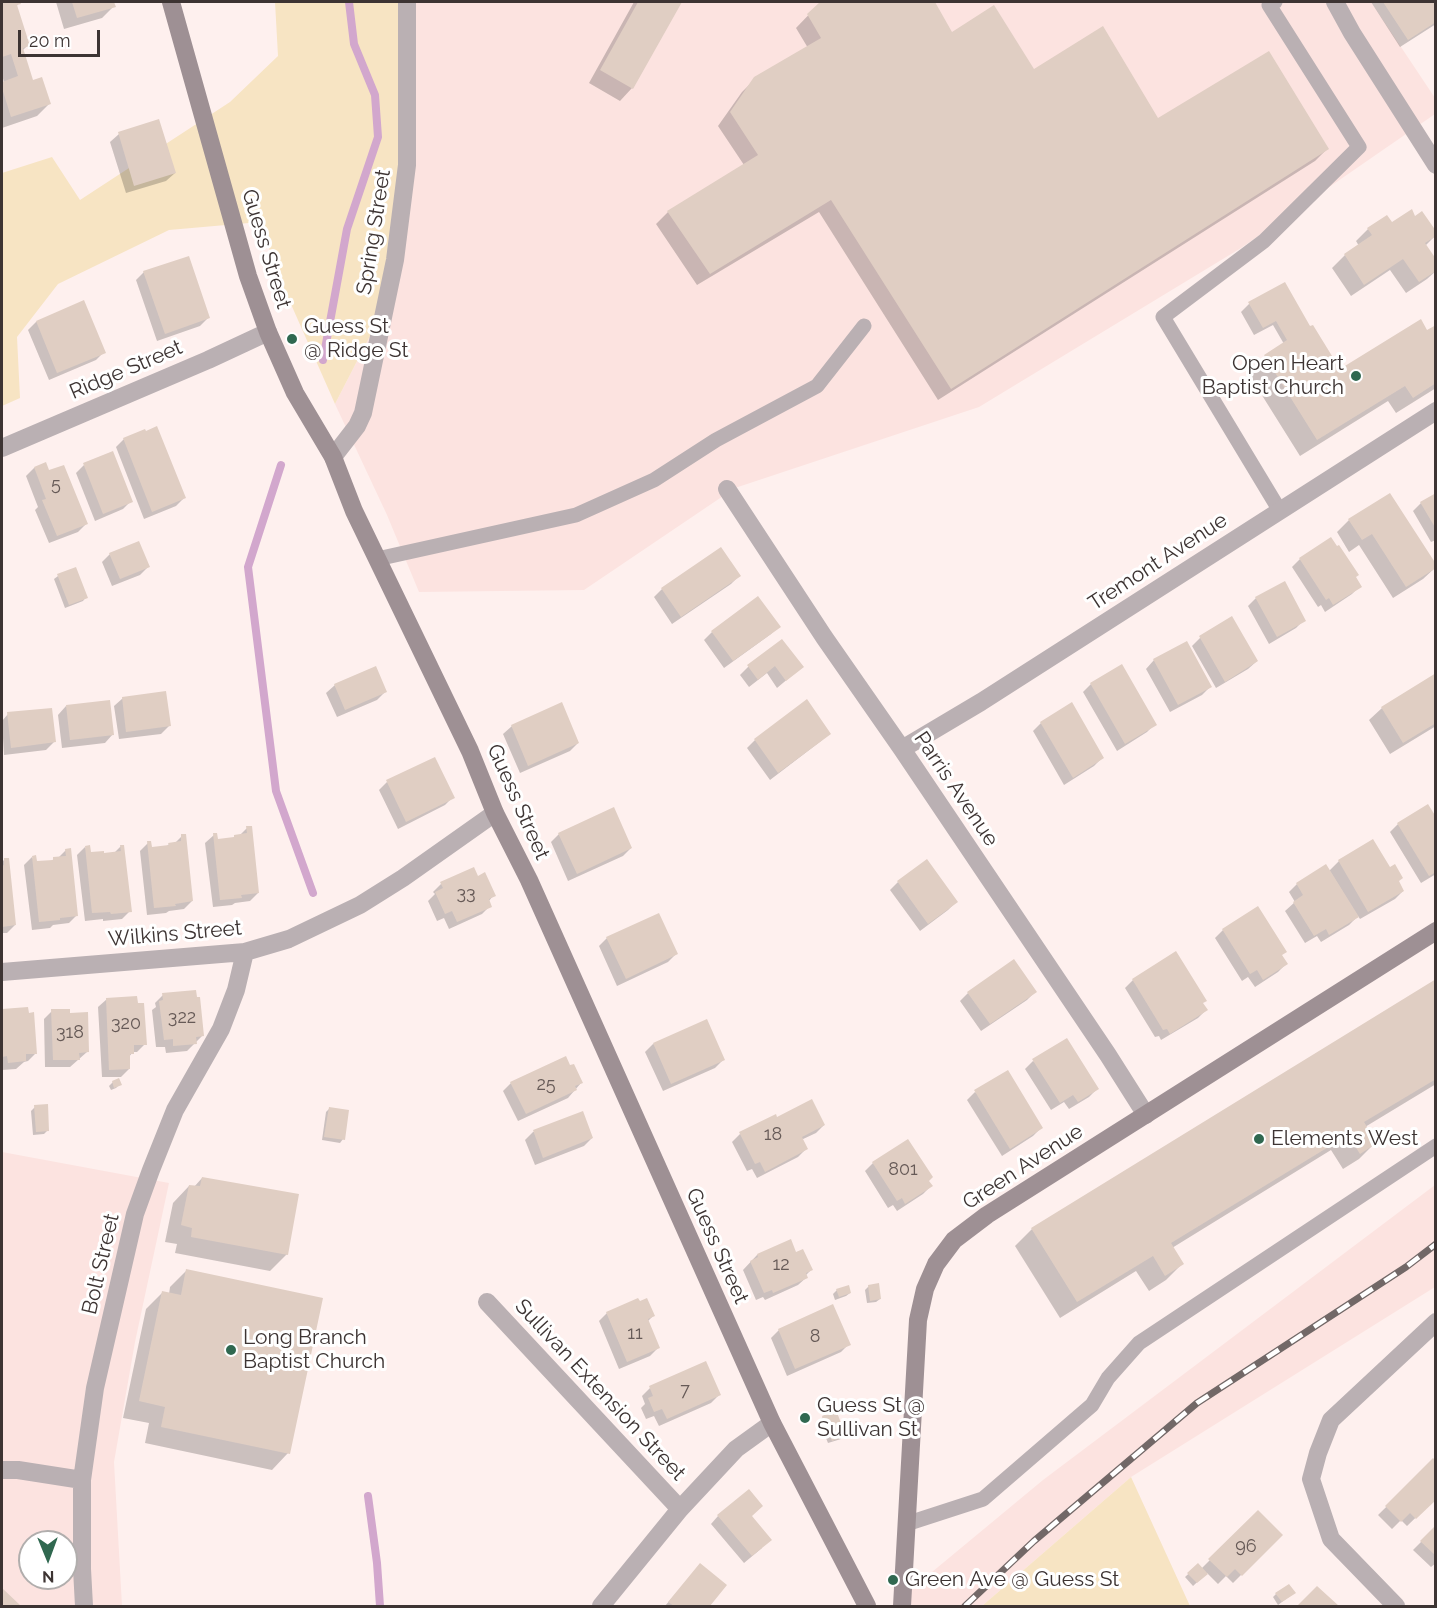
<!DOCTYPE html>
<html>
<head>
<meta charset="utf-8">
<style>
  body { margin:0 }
  #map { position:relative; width:1437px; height:1608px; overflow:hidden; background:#fef0ee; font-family:Raleway,sans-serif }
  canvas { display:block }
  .frame { position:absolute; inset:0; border:3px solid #3d3433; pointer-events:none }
  .north { position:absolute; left:18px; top:1530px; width:60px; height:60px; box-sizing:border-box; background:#fff; border:2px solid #b1aead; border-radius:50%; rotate:179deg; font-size:16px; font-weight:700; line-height:24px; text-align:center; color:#3d3433 }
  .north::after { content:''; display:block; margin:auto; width:21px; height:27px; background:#306850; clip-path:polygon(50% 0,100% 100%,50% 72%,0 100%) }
  .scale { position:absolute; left:18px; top:30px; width:82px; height:27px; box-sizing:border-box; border:3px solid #3d3433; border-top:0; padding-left:8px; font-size:18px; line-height:21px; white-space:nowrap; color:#3d3433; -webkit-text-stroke:4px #fff; paint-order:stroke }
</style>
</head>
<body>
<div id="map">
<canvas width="1437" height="1608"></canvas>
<div class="frame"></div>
<div class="north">N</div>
<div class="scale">20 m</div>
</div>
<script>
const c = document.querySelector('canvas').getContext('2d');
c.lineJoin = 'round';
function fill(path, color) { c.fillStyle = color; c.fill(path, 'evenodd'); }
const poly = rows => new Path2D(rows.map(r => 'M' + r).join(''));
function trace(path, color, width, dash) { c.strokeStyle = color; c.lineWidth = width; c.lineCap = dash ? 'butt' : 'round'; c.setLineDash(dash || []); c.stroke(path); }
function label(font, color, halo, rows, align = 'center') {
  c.font = font + ' Raleway,sans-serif'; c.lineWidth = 6; c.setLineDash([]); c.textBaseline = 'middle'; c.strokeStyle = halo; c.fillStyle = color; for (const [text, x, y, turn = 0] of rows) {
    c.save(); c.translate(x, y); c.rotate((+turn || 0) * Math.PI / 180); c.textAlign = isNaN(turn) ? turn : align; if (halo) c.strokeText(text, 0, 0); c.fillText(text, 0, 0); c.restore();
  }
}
const built = poly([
  [410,2,1371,2,1435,98,1435,114,1241,248,979,407,735,488,584,590,419,592,387,515,335,404,390,297],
  [2,1152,169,1183,135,1342,114,1462,122,1606,2,1606],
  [30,1542,66,1542,66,1578,30,1578],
  [1435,1185,1435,1287,1131,1477,982,1606,891,1606,1043,1480]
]);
const green = poly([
  [275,2,410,2,390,297,335,404,279,277,260,222,169,230,58,284,17,337,20,398,2,406,2,173,52,157,80,200,230,102,278,56],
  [1131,1477,1190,1606,982,1606]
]);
const shadow = poly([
  [2,2,19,2,19,3,16,7,28,45,22,51,32,82,49,104,37,116,2,128,2,84,4,83,2,74],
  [56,2,113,2,114,6,102,18,64,29],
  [634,2,681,2,632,88,620,101,589,83],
  [821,2,933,2,952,34,1033,71,1158,120,1327,149,1315,161,938,400,819,212,697,285,656,224,668,212,744,165,718,126,742,92,755,79,808,48,796,28],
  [1371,2,1436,2,1436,24,1400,47],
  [119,134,175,173,166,181,126,193,110,142],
  [1415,218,1436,235,1425,246,1436,271,1427,279,1406,293,1390,270,1351,296,1332,268,1345,255,1359,246,1356,241,1368,229],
  [144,272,208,318,200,326,157,341,136,280],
  [1284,284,1298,309,1340,371,1427,332,1436,327,1436,388,1396,413,1388,401,1300,456,1248,373,1265,356,1284,344,1273,325,1254,335,1241,312,1249,304],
  [83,302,104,352,96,360,49,380,28,330,36,322],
  [124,439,184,498,176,506,144,519,116,447],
  [45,464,48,472,86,524,78,532,49,543,35,510,38,507,26,476,34,468],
  [84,465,131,501,123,509,95,521,76,473],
  [1436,495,1436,540,1431,542,1413,511,1421,503],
  [1349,520,1436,567,1423,579,1393,598,1359,545,1349,552,1337,532],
  [110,554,148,567,140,575,112,586,102,562],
  [1300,559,1354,577,1360,586,1352,594,1325,612,1321,605,1318,607,1292,567],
  [75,569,86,597,83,601,65,608,54,579,58,576],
  [739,576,731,584,672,624,654,597,662,589],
  [1256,598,1304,620,1296,628,1269,644,1248,606],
  [1232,618,1257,661,1248,669,1216,688,1192,646,1200,638],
  [779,626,771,634,724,668,704,640,712,632],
  [782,641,802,667,777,688,767,673,749,687,740,675,748,667],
  [1154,660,1210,687,1202,695,1170,712,1146,669],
  [375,668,385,692,377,700,337,717,326,693,335,685],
  [1436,675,1436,726,1390,754,1369,720,1382,708],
  [1091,684,1155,724,1147,732,1117,751,1083,692],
  [123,698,169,726,161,734,119,739,114,706],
  [66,706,113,734,105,743,62,748,58,715],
  [8,714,54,742,46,750,4,755,2,721],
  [1041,723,1102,758,1094,766,1064,785,1033,731],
  [512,726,578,743,570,751,520,773,503,734],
  [829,733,821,741,770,780,747,748,755,740],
  [387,782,453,797,445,805,398,829,379,790],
  [1436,820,1436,874,1421,883,1390,832,1398,824],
  [247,828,258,893,250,901,235,903,232,905,213,907,205,843,214,835,217,840,232,839,235,836,239,836],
  [559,834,631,848,623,856,568,881,551,842],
  [182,836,192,901,184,909,169,911,166,913,147,915,140,851,148,843,151,848,166,847,169,844,174,844],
  [121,846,130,911,122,919,103,921,103,919,85,921,77,855,85,847,89,854,103,855,114,853],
  [66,850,77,915,69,923,53,925,50,928,32,930,24,865,32,857,35,863,51,861,54,859,58,858],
  [4,860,15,925,7,933,2,933,2,862],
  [1339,861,1397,882,1403,891,1395,899,1360,919,1358,916,1349,925,1321,942,1317,936,1305,943,1285,911,1295,902,1289,892,1297,884,1329,871],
  [477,878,494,895,488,902,490,906,482,914,449,929,444,918,437,921,428,901,435,894,433,892,441,884],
  [898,882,956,902,948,910,920,931,890,890],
  [1223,930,1281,956,1286,964,1278,972,1255,987,1248,977,1242,981,1215,938],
  [607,938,676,954,668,962,617,986,599,946],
  [1133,980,1202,1004,1206,1010,1198,1018,1161,1040,1159,1036,1155,1037,1125,988],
  [1436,981,1436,1084,1365,1127,1375,1143,1359,1159,1343,1169,1331,1150,1172,1248,1182,1264,1166,1280,1149,1291,1136,1271,1060,1318,1015,1246,1032,1229],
  [1035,992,1027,1000,981,1031,960,1001,968,993],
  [163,995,202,1036,187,1051,166,1053,165,1047,156,1047,152,1010,156,1007,155,1003],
  [107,999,145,1044,137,1052,133,1052,128,1058,129,1069,121,1077,102,1077,98,1007],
  [27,1008,36,1053,28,1061,24,1062,16,1069,2,1070,2,1010],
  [52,1011,87,1052,70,1067,45,1067,44,1019],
  [653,1044,723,1060,715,1068,663,1091,645,1052],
  [1033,1061,1097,1089,1089,1097,1069,1109,1064,1102,1051,1110,1025,1069],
  [113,1082,120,1084,116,1088,111,1090,109,1086],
  [511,1083,581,1083,568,1098,518,1121,503,1091],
  [975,1092,1041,1128,1033,1136,1002,1156,967,1100],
  [35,1107,48,1130,44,1134,33,1135,31,1111],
  [330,1108,343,1139,340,1143,322,1140,326,1112],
  [582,1113,592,1138,584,1146,535,1165,525,1140,533,1132],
  [777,1119,824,1125,816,1133,801,1140,806,1149,798,1157,757,1178,752,1169,747,1171,732,1142,740,1134],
  [873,1163,927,1181,931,1186,923,1194,897,1211,893,1205,888,1208,865,1171],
  [202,1178,287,1254,270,1271,175,1253,177,1244,165,1242,173,1203,189,1186,194,1187],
  [790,1241,795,1254,811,1270,806,1275,807,1277,798,1285,765,1300,763,1297,756,1300,743,1270,757,1255],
  [186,1271,288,1453,272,1470,145,1443,149,1423,123,1418,146,1309,163,1292,169,1294,170,1287],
  [869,1286,880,1299,876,1302,867,1303,865,1290],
  [837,1290,850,1293,846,1296,835,1300,833,1294],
  [607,1313,654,1315,647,1322,658,1348,650,1356,619,1369,599,1321],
  [779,1330,849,1344,841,1352,787,1376,771,1338],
  [705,1363,719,1395,711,1403,659,1426,654,1416,646,1419,641,1408,645,1404,642,1396,650,1388],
  [823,1417,844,1435,841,1439,828,1443,819,1421],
  [1433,1461,1436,1498,1407,1526,1401,1520,1392,1529,1378,1515],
  [1258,1512,1281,1535,1233,1583,1226,1576,1218,1584,1207,1573,1193,1586,1185,1577,1198,1565,1201,1569],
  [718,1516,750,1517,762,1548,744,1563,711,1524],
  [1436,1527,1436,1563,1431,1567,1413,1550],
  [700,1565,725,1585,708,1606,665,1606],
  [1317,1588,1337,1606,1299,1606],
  [1276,1594,1290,1596,1278,1605,1273,1597]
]);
const stream = poly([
  [323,360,347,229,378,137,375,95,354,44,349,2],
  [281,465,248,567,276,791,313,893],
  [368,1496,377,1563,380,1606]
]);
const building = poly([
  [2,2,20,2,21,4,17,5,30,46,23,48,33,80,42,77,51,104,11,117,2,88,2,82,18,76,11,54,2,57],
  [72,2,114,2,116,7,77,18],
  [638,2,682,2,633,89,600,70],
  [820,2,935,2,952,32,994,5,1034,69,1103,26,1158,118,1269,51,1329,149,951,389,831,200,710,274,667,211,758,155,730,112,754,77,821,38,807,14],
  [1383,2,1436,2,1436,22,1408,40],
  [159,119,176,173,134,186,118,132],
  [1412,209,1415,216,1422,211,1436,231,1436,236,1425,243,1436,259,1436,271,1419,282,1403,259,1364,285,1344,254,1372,235,1367,228,1387,215,1392,222],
  [189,256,210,318,165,334,143,271],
  [1285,282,1310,326,1313,325,1340,369,1421,319,1427,330,1436,325,1436,383,1413,398,1405,386,1317,440,1264,355,1287,340,1276,321,1263,328,1248,302],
  [84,300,106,353,57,373,36,321],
  [157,426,186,498,152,512,123,438,145,429,146,431],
  [113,451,133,502,103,514,83,463],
  [46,462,49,470,64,465,88,524,57,536,42,500,46,499,34,467],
  [1390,493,1436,564,1436,568,1406,587,1372,534,1362,540,1348,519],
  [1436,493,1436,529,1420,502],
  [1331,537,1337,546,1339,545,1359,575,1356,577,1362,587,1333,605,1329,598,1326,600,1299,558],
  [139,541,150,567,120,579,109,553],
  [721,547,741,576,681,617,661,588],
  [76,567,88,598,69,605,57,574],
  [1285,581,1306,621,1277,637,1255,597],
  [758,596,781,627,733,661,711,631],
  [1232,616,1258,661,1225,682,1199,636],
  [782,639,804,667,786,681,775,666,758,680,747,665],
  [1187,641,1212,687,1178,705,1153,659],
  [1122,664,1157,725,1125,744,1090,683],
  [376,666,387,692,345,710,334,684],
  [1436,673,1436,723,1403,743,1381,707],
  [166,691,171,726,126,732,122,697],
  [807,699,831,734,778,773,754,739],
  [110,700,114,735,70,740,66,705],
  [562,702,579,743,528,766,511,725],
  [1072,702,1104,758,1073,778,1040,722],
  [52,708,56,742,11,748,7,712],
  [435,757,455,798,406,822,386,780],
  [1428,804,1436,817,1436,872,1429,876,1397,823],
  [614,807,632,848,577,874,558,833],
  [246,826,252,826,259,893,241,895,242,898,220,900,213,833,217,833,218,839,234,837,234,835,247,833],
  [181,834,186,834,193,901,175,904,176,906,154,908,147,841,151,841,152,847,169,845,168,843,181,841],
  [1373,839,1390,867,1395,864,1403,878,1399,881,1404,891,1368,912,1338,860],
  [90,845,91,852,104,851,104,853,121,851,120,845,124,845,132,912,111,914,110,912,92,913,85,846],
  [71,848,78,916,60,918,60,920,39,922,32,856,36,855,37,861,53,860,53,857,66,856,65,849],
  [4,858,9,858,16,925,2,927,2,866,4,865],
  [927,859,958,902,928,924,897,881],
  [1326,864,1359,917,1329,935,1326,929,1314,936,1293,902,1303,895,1296,883],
  [474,867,478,876,485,872,496,896,489,899,492,907,457,922,452,911,445,914,435,892,443,888,440,882],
  [1258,906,1287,952,1282,955,1288,964,1263,980,1257,970,1250,974,1222,929],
  [659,913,678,954,626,979,606,937],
  [1176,951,1207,1001,1203,1003,1208,1010,1170,1034,1167,1029,1163,1030,1132,979],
  [1014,959,1037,992,990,1024,967,992],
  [1436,979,1436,1079,1364,1122,1377,1143,1360,1154,1348,1135,1171,1243,1184,1264,1165,1276,1153,1256,1077,1302,1031,1228],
  [196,990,197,997,200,997,204,1036,196,1037,197,1044,173,1046,173,1039,164,1040,159,1001,163,1000,162,993],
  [137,996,138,1003,144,1003,147,1045,134,1045,134,1054,130,1054,130,1069,109,1070,106,998],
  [28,1007,29,1013,34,1012,37,1054,26,1054,26,1061,8,1063,7,1056,2,1057,2,1009],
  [51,1009,70,1009,70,1013,88,1012,89,1052,79,1053,80,1060,53,1060],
  [707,1019,725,1060,671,1084,653,1043],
  [1067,1038,1099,1089,1078,1102,1073,1095,1060,1103,1032,1059],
  [566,1056,570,1065,574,1064,583,1083,575,1086,577,1090,526,1114,510,1082],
  [1008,1070,1043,1128,1010,1149,974,1090],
  [119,1078,122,1085,114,1088,112,1081],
  [812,1099,825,1125,802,1137,808,1149,765,1172,760,1162,755,1164,739,1132,776,1114,777,1117],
  [48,1104,49,1131,36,1132,34,1105],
  [329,1107,349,1110,345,1140,324,1137],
  [583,1111,593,1138,543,1158,533,1130],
  [908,1139,933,1177,929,1181,933,1186,905,1204,902,1198,897,1201,872,1162],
  [202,1177,299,1194,288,1255,191,1237,192,1228,181,1225,189,1185,200,1186],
  [791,1239,796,1252,803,1249,813,1270,806,1273,808,1278,773,1293,772,1290,764,1293,750,1261,758,1257,757,1254],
  [186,1269,323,1298,290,1454,161,1427,165,1407,139,1401,162,1291,181,1295],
  [879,1283,881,1299,870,1301,868,1285],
  [849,1285,851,1293,839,1297,836,1289],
  [638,1298,640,1301,647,1298,655,1316,648,1319,660,1348,627,1362,606,1312],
  [833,1304,851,1345,795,1369,778,1329],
  [706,1361,721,1395,667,1419,662,1409,654,1412,648,1398,653,1396,649,1386],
  [836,1410,846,1436,832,1441,822,1416],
  [1433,1458,1436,1461,1436,1500,1416,1519,1410,1513,1401,1522,1385,1506],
  [749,1489,763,1506,752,1516,772,1540,752,1556,717,1515],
  [1258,1510,1283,1535,1242,1576,1235,1569,1227,1577,1208,1559],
  [1436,1525,1436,1556,1420,1541],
  [700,1563,727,1585,710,1606,674,1606,668,1602],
  [1198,1563,1208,1574,1197,1583,1187,1573],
  [1289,1584,1296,1593,1282,1602,1275,1593],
  [1317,1586,1339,1606,1297,1606],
  [2,1588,21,1606,2,1606]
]);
const lane = poly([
  [1275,2,1269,5,1359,147,1264,241,1163,317,1280,511],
  [377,559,576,515,654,480,716,440,817,386,864,326],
  [906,1524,983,1499,1092,1405,1108,1378,1139,1343,1436,1146]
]);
const street = poly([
  [1335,2,1352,33,1436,165],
  [2,448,208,360,268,332],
  [333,457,357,426,363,413,395,260,407,165,407,2],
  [727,489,824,637,902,749,1108,1055,1146,1115],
  [902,749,981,702,1436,411],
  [2,972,245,952,289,939,360,905,403,878,495,813],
  [487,1302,680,1509],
  [2,1470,18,1470,82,1480],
  [84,1606,82,1569,82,1480,95,1388,135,1214,151,1170,175,1110,221,1029,236,990,245,952],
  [601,1606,680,1509,736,1449,772,1423],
  [1396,1606,1331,1539,1311,1479,1318,1453,1331,1420,1436,1322]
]);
const secondary = poly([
  [171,2,248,276,268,332,295,393,333,457,354,511,470,751,495,813,529,880,772,1423,867,1606],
  [902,1606,918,1320,925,1289,936,1264,954,1240,987,1215,1436,931]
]);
const rail = poly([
  [965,1606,1034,1541,1197,1403,1406,1267,1436,1244]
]);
const markers = [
  [292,339,6,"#306850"],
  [1356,376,6,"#306850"],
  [1259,1139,6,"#306850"],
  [231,1350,6,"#306850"],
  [805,1418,6,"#306850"],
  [893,1580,6,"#306850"]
];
const numberNames = [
  ["5",56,485],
  ["33",466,894],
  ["322",182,1018],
  ["320",126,1024],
  ["318",70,1033],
  ["25",546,1085],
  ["18",773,1135],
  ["801",903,1170],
  ["12",781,1265],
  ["11",635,1334],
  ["8",815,1337],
  ["7",685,1391],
  ["96",1246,1547]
];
const streetNames = [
  ["Spring Street",374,232,-81],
  ["Guess Street",266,249,73],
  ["Ridge Street",126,370,-23],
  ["Tremont Avenue",1158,562,-33],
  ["Parris Avenue",956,789,56],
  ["Guess Street",518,802,66],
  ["Wilkins Street",175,934,-5],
  ["Green Avenue",1023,1167,-33],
  ["Guess Street",717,1246,66],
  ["Bolt Street",101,1264,-77],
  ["Sullivan Extension Street",600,1390,47]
];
const poiNames = [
  ["Guess St",304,327],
  ["@ Ridge St",304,351],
  ["Open Heart",1344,364,"right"],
  ["Baptist Church",1344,388,"right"],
  ["Elements West",1271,1139],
  ["Long Branch",243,1338],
  ["Baptist Church",243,1362],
  ["Guess St @",817,1406],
  ["Sullivan St",817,1430],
  ["Green Ave @ Guess St",905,1580]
];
fill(built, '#fce3e0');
fill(green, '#f7e4c3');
fill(shadow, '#0003');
trace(stream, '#d2a7cd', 8);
fill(building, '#e0cec3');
trace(lane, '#bab0b3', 15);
trace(street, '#bab0b3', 18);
trace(secondary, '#9e9094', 18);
trace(rail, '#726867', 7);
trace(rail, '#fff', 4.5, [14]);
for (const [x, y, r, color] of markers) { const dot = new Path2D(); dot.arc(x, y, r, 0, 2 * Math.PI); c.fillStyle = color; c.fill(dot); trace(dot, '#fff', 2); }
label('18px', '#665a57', null, numberNames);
label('21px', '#3d3433', '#fff', streetNames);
label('21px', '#3d3433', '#fff', poiNames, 'left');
</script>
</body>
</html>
